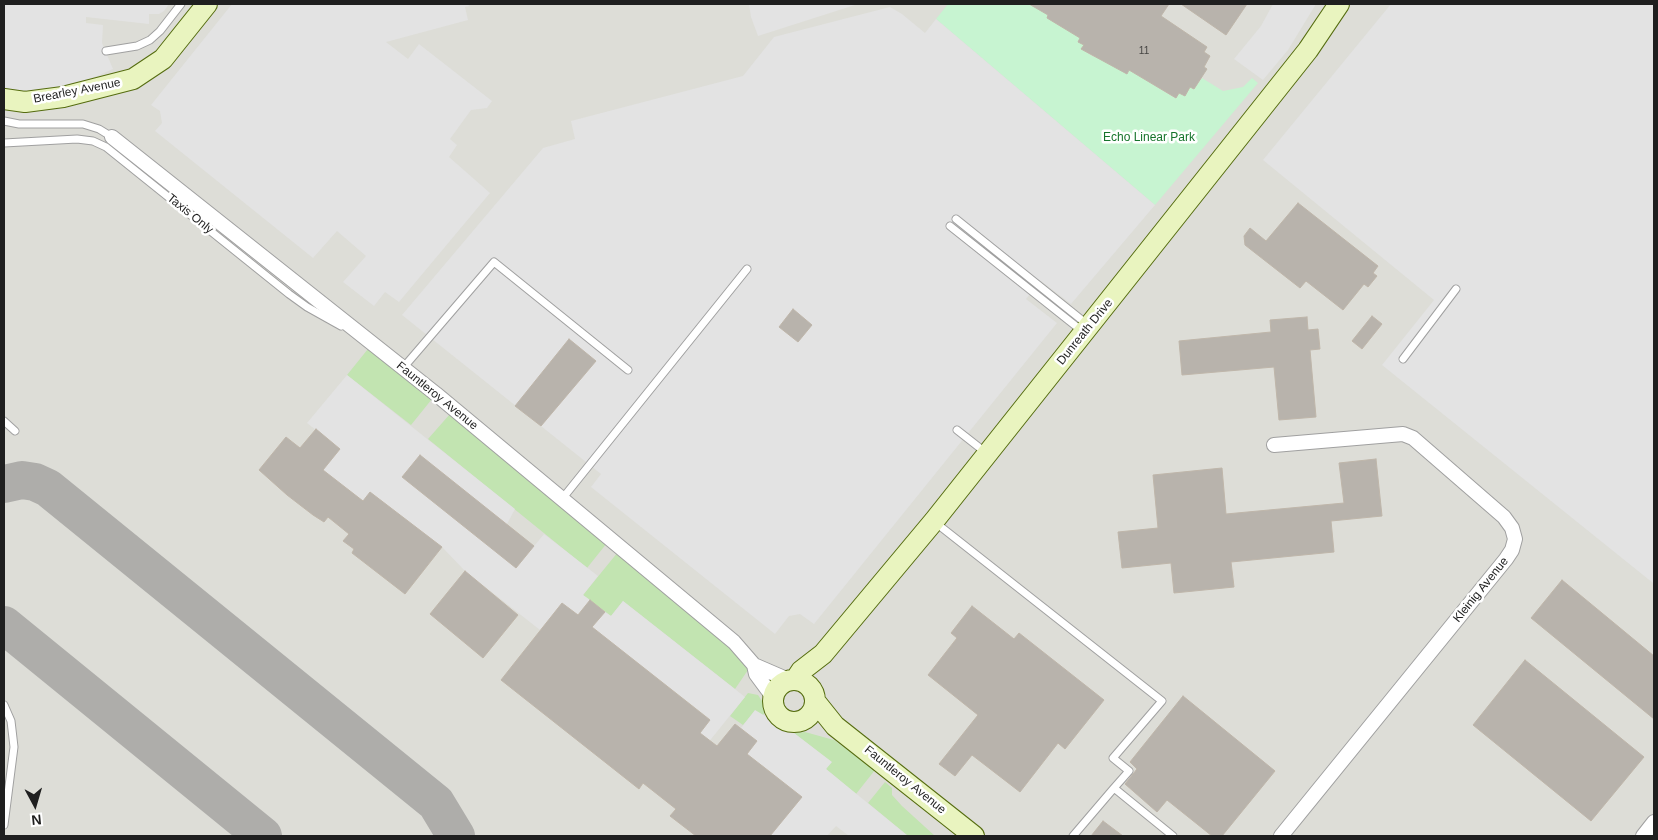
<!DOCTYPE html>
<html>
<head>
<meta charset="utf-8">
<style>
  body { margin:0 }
  #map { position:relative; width:1658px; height:840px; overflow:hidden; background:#efede6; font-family:Arial,sans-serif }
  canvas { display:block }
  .frame { position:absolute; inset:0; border:5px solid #1f1f1f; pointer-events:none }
  .north { position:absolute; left:10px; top:780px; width:50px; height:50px; -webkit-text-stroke:4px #fff; paint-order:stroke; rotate:174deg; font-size:14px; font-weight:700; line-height:20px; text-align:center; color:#1f1f1f }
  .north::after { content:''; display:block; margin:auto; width:18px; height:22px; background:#1f1f1f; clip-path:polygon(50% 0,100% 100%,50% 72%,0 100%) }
</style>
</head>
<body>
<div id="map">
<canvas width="1658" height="840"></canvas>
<div class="frame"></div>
<div class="north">N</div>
</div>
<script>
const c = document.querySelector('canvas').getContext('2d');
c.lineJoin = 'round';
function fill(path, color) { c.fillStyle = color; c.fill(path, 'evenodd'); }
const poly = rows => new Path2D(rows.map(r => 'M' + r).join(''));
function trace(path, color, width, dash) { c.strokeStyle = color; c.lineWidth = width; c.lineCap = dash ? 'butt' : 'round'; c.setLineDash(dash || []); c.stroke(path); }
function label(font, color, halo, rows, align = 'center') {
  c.font = font + ' Arial,sans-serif'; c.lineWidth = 5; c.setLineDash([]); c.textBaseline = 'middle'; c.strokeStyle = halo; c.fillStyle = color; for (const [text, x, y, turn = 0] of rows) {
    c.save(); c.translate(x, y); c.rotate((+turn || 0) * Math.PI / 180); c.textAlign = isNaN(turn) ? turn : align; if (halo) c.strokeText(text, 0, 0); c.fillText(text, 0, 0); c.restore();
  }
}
const airport = poly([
  [4,4,1654,4,1654,822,1643,836,4,836]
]);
const grass = poly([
  [372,344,436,394,411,425,347,375],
  [450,414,607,543,587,568,428,439],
  [618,552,742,657,748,665,748,670,735,689,623,601,611,616,583,595],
  [748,693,758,695,766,707,763,716,755,711,743,725,730,716],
  [805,732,834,740,875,770,856,794,826,769,831,762,794,733],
  [885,782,892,788,892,795,902,806,935,836,908,836,868,803]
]);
const park = poly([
  [948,4,1034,4,1034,6,1048,12,1047,18,1065,29,1087,26,1078,41,1084,45,1081,49,1094,57,1098,52,1114,67,1127,74,1129,70,1175,98,1179,93,1185,96,1190,87,1194,89,1202,78,1223,91,1243,87,1252,78,1258,83,1155,205,936,19]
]);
const parking = poly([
  [4,4,169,4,164,11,159,14,149,14,149,24,86,17,86,23,103,25,102,43,113,69,81,83,38,93,4,91],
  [232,4,468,4,469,6,465,7,468,20,386,42,408,59,419,44,492,101,487,108,471,110,450,139,457,145,449,157,490,193,399,302,385,292,374,306,343,282,366,256,337,231,313,258,155,131,162,123,160,111,151,105],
  [749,4,858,4,758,36,751,17],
  [1273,4,1316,4,1288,50,1263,80,1234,59,1261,26],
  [1391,4,1652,4,1654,6,1653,583,1382,365,1434,300,1263,160],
  [890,7,902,14,925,33,936,19,1155,205,1071,304,1041,281,1026,299,1057,323,814,624,800,614,789,616,775,634,591,487,601,474,402,315,543,148,575,139,571,121,743,76,774,37],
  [347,375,515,509,507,524,516,568,544,534,598,576,583,595,590,600,578,615,562,603,540,630,465,571,442,547,370,492,363,501,323,470,340,449,307,423],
  [623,601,745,697,699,754,689,746,710,719,592,627,605,612,611,616],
  [755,710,794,733,832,762,826,769,908,836,849,836,836,826,827,836,770,836,802,797,762,765,741,761,757,741,741,728]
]);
const taxiway = poly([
  [4,484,22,480,35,482,48,488,436,803,456,836],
  [4,625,263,836]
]);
const building = poly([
  [1029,4,1169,4,1161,16,1207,47,1204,52,1210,56,1204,67,1207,69,1194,89,1190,87,1185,96,1179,93,1176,98,1129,70,1127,74,1081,49,1084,45,1078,42,1080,38,1047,18,1048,15,1029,4],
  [1181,4,1247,4,1226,35,1181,4],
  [1298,203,1378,266,1373,273,1377,276,1368,287,1364,284,1343,310,1306,281,1300,288,1245,245,1244,236,1250,228,1266,241,1298,203],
  [793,309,812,325,798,342,779,327,793,309],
  [1372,316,1382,324,1362,349,1352,341,1372,316],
  [1307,317,1308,330,1318,329,1320,349,1310,350,1316,417,1279,420,1274,367,1182,375,1179,341,1271,332,1270,320,1307,317],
  [569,339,596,361,541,426,515,406,569,339],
  [316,429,340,449,323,470,363,501,370,492,442,547,405,594,352,553,354,549,343,541,349,534,328,517,324,522,313,515,287,495,259,470,286,437,300,448,316,429],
  [420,455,534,546,516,568,402,477,420,455],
  [1376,459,1382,516,1331,521,1334,552,1231,562,1234,587,1174,593,1171,563,1122,568,1118,532,1158,528,1153,475,1222,468,1226,514,1344,503,1339,463,1376,459],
  [465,571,518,615,483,658,430,614,465,571],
  [1562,580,1654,656,1654,719,1531,618,1562,580],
  [590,600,605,612,592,627,710,720,700,733,717,746,735,724,757,741,747,754,802,797,770,836,696,836,670,816,676,809,643,783,639,789,501,680,562,603,578,615,590,600],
  [972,606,1014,639,1019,633,1104,700,1065,749,1058,743,1020,792,972,755,955,776,939,764,978,715,928,675,957,638,951,633,972,606],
  [1525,660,1644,757,1591,821,1473,725,1525,660],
  [1183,696,1275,771,1222,836,1212,836,1167,800,1157,812,1125,784,1137,769,1130,762,1183,696],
  [1103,821,1123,836,1091,836,1103,821]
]);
const service = poly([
  [106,51,137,46,150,40,160,31,181,4],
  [4,121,19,124,83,124,99,129,112,137],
  [4,143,77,139,93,141,106,147,289,294,307,307,341,326],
  [956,219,1088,325],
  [950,226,1082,331],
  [1403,359,1456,289],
  [403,368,494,262,628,370],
  [4,421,15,431],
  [957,430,985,452],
  [562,499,747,269],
  [936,523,1162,701,1113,758,1129,771,1114,788,1173,836],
  [4,705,11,721,14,747,4,825],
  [1073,836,1114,788]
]);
const minor = poly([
  [112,137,436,394,734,642,754,665,791,681],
  [1274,445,1403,434,1413,438,1504,517,1512,528,1515,539,1512,550,1506,559,1281,836],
  [754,665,756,674,773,697],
  [1643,836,1654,822]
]);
const secondary = poly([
  [4,99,25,102,63,97,133,79,163,59,207,4],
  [795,680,801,671,823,654,934,521,1308,50,1339,4],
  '773 701a21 21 0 1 1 42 0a21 21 0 1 1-42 0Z',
  [815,701,835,726,974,836]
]);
const numberNames = [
  ["11",1144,51]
];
const streetNames = [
  ["Brearley Avenue",77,91,-11],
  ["Taxis Only",190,214,39],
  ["Dunreath Drive",1085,332,-51],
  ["Fauntleroy Avenue",437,396,39],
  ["Kleinig Avenue",1481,590,-51],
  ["Fauntleroy Avenue",905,780,39]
];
const parkNames = [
  ["Echo Linear Park",1149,138]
];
fill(airport, '#ddddd7');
fill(grass, '#c2e4b1');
fill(park, '#c7f4d1');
fill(parking, '#e3e3e3');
trace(taxiway, '#aeadaa', 38);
fill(building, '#b8b3ac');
trace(building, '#bfb6aa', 1);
trace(service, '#a0a0a0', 9);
trace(minor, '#a0a0a0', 16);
trace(secondary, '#556c0f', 22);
trace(service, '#fff', 7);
trace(minor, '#fff', 14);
trace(secondary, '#e9f4bf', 20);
label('10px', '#454442', null, numberNames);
label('12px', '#1f1f1f', '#fff', streetNames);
label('12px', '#16742b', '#fff', parkNames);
</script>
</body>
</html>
